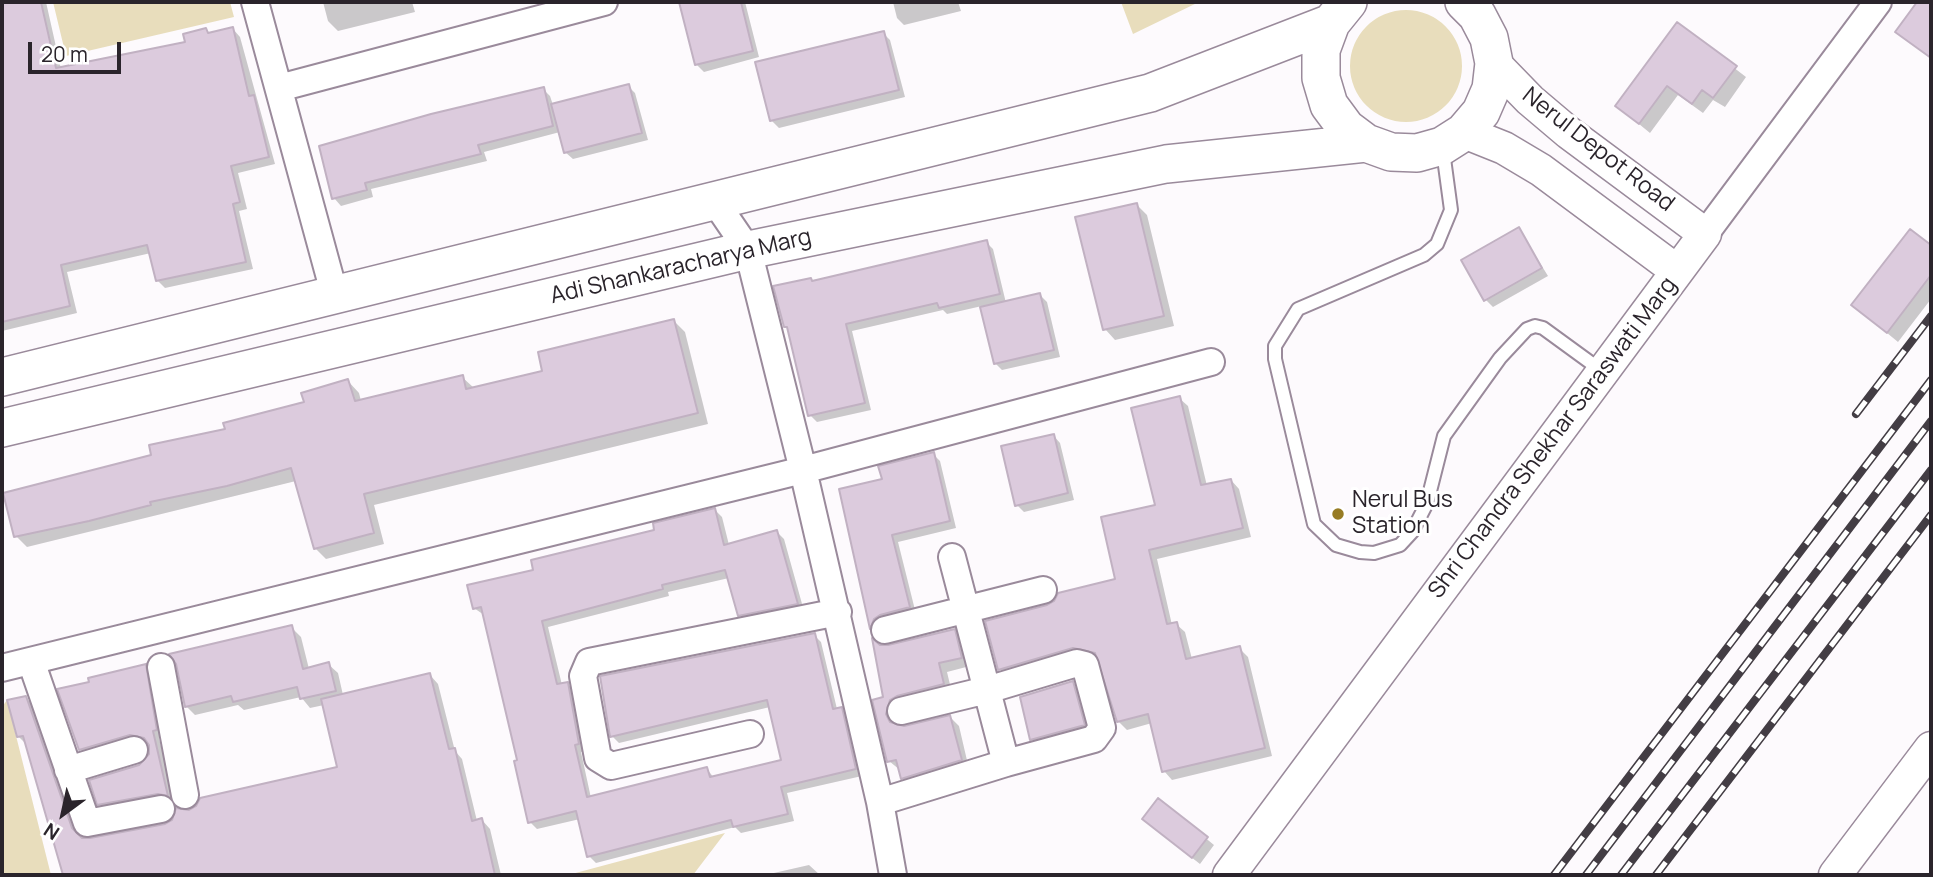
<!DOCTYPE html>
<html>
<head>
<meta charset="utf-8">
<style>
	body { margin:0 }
	#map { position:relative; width:1933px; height:877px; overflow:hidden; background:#fdfafd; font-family:Manrope,sans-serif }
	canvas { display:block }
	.frame { position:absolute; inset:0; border:4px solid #2a242b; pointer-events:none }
	.north { position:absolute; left:28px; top:779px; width:70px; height:70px; -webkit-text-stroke:5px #fff; paint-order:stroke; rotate:213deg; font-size:19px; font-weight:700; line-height:28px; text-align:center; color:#2a242b }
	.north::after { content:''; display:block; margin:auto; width:24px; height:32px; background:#2a242b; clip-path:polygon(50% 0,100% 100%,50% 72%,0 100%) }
	.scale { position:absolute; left:28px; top:42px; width:93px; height:32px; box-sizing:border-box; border:4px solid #2a242b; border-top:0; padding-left:9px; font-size:21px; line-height:24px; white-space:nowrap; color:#2a242b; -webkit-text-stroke:5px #fff; paint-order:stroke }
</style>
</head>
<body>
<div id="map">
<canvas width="1933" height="877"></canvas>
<div class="frame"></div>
<div class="north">N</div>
<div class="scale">20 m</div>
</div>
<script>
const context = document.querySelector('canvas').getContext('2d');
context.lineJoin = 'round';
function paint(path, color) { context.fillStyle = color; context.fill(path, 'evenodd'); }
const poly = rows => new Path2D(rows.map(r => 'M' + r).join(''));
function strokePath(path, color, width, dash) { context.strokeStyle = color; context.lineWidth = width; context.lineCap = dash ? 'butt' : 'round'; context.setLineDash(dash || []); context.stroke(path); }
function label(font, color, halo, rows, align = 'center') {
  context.font = font + ' Manrope,sans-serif'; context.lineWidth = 6; context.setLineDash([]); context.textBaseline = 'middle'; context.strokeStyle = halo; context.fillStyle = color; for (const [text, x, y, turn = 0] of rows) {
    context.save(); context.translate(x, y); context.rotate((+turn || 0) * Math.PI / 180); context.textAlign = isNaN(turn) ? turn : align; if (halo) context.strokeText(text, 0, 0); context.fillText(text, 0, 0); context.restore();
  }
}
const green = poly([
	[53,2,230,2,234,17,66,56],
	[1121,2,1199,2,1133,34],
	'1350 66a56 56 0 1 1 112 0a56 56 0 1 1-112 0Z',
	[7,700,51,875,3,875,2,707],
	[725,833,693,875,568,875]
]);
const shadow = poly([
	[2,2,46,2,61,69,187,43,206,30,210,34,233,29,240,37,275,164,238,173,247,209,239,211,253,269,165,288,157,280,151,253,67,272,77,313,2,331],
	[323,2,412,2,415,12,338,31,328,21],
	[699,2,745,2,759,57,704,72,697,65,682,6],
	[893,2,958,2,961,11,904,25,897,18],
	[1677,24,1746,77,1725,107,1713,100,1703,113,1678,95,1650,133,1617,106],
	[883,33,890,40,905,97,779,128,772,121],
	[628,86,635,93,648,140,573,159,565,152,560,132,484,152,487,161,371,189,373,197,341,206,334,198,543,89,550,96,553,105],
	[1137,205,1147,215,1174,326,1115,340,1105,329],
	[1519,229,1548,276,1493,307,1486,300],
	[1911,231,1931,247,1931,299,1898,342,1853,305],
	[986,242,993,249,1006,303,1040,295,1047,302,1060,357,1002,370,995,363,982,306,947,314,943,310,852,331,871,410,817,422,810,415,790,331,785,326,814,283],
	[674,321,685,332,708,424,374,505,384,544,326,559,315,548,296,481,27,547,16,536,153,456,306,403,348,381,359,393,361,401,462,377,474,388,544,372],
	[1179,398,1188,406,1207,486,1231,480,1239,489,1251,537,1157,559,1172,625,1176,624,1185,632,1192,659,1239,648,1248,657,1272,756,1172,780,1164,771,1152,723,1127,730,1118,721,1099,658,1082,656,1008,678,1000,669,1048,607,1118,580,1157,506],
	[1053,435,1060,443,1074,500,1024,512,1017,505],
	[933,454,940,461,956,528,898,542,916,614,877,634,871,628,841,491,884,480],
	[715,510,722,517,729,545,777,532,784,539,804,611,747,622,740,615,729,578,668,592,669,596,548,627,562,685,568,684,574,691,585,751,581,752,591,798,707,769,714,778,783,761,770,707,619,743,612,736,814,635,821,642,837,709,841,708,848,715,862,776,787,793,794,821,741,833,735,827,596,863,589,856,580,819,537,829,530,822,519,761,484,615,474,608,535,572],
	[291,627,301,637,309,669,328,664,338,673,343,695,430,675,438,684,455,751,462,759,477,821,482,820,490,829,501,875,65,875,27,745,18,736,26,698,34,706,81,840,165,826,189,812,339,768,324,705,310,708,301,697,244,710,238,705,195,715,186,706],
	[954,631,963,640,970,666,947,672,952,693,898,709,894,725,904,728,950,717,959,726,969,769,911,787,902,778,900,770,889,761,879,647],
	[145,666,152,673,163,737,159,738,174,801,166,800,106,811,99,804,151,755,150,744,138,741,87,757,80,749],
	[1072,683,1079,690,1091,732,1039,746,1032,739],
	[1159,800,1214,845,1200,864,1151,826],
	[809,865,820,875,765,875]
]);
const building = poly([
	[2,2,41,2,56,68,185,42,183,34,206,28,208,33,233,27,249,96,254,95,269,157,231,166,240,202,233,204,246,262,156,281,147,245,61,265,70,306,2,322,2,2],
	[679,2,741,2,753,51,695,65,679,2],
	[1917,2,1931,2,1931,58,1895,32,1917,2],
	[1677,22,1737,66,1713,98,1702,90,1692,104,1667,86,1639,124,1615,106,1677,22],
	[884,31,899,90,770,121,755,62,884,31],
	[629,84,642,133,564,153,551,104,629,84],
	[544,87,553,126,478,145,481,154,365,183,367,190,332,199,319,146,431,114,544,87],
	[1137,203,1164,316,1103,330,1075,217,1137,203],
	[1519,227,1542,268,1484,301,1461,260,1519,227],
	[1910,229,1931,245,1931,275,1887,333,1851,305,1910,229],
	[987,240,1000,294,939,308,937,303,846,324,865,403,808,416,787,327,784,327,773,286,811,278,812,281,987,240],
	[1040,293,1054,350,994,364,980,307,1040,293],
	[674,319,698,413,364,494,374,533,314,549,291,468,227,486,150,502,151,505,89,521,14,537,3,493,151,455,149,445,225,429,223,423,304,402,301,393,348,379,355,401,463,375,466,389,542,371,538,352,674,319],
	[1180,396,1201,485,1231,479,1243,528,1149,550,1167,624,1177,622,1186,659,1240,646,1265,748,1162,772,1148,714,1117,722,1095,653,1073,648,998,670,985,621,1047,605,1054,601,1058,593,1115,579,1101,517,1155,505,1131,408,1180,396],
	[1054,434,1068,493,1015,506,1001,446,1054,434],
	[934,452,950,521,892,535,910,607,880,615,874,619,870,629,839,489,882,479,878,466,934,452],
	[715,508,724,545,777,530,798,604,738,616,725,570,662,585,663,589,542,621,557,684,568,682,579,744,575,745,587,797,707,767,710,777,781,760,767,700,610,737,600,676,815,633,833,709,842,707,856,769,781,787,788,814,733,827,731,820,587,857,576,811,528,823,514,761,517,760,481,607,473,609,467,585,533,570,531,560,654,530,653,523,715,508],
	[292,625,303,669,329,662,336,691,300,699,297,687,233,702,231,696,185,707,176,664,169,654,292,625],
	[955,629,962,658,939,663,944,684,897,696,890,700,886,714,890,722,904,726,950,715,962,760,901,779,896,760,887,762,872,700,883,697,872,638,880,645,888,645,955,629],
	[146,664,157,730,153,731,168,796,158,794,97,805,89,780,139,765,149,754,149,745,144,738,130,735,79,750,57,689,89,682,88,678,146,664],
	[430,673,449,749,455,748,472,821,482,818,495,875,63,875,23,736,17,737,7,700,26,696,72,828,82,838,90,838,165,824,172,820,176,808,189,810,196,806,200,798,337,767,321,699,430,673],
	[1073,681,1085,725,1030,740,1020,697,1073,681],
	[1158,798,1208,837,1192,858,1142,819,1158,798]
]);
const service = poly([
	[1443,151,1451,210,1437,244,1424,255,1298,309,1275,346,1275,359,1314,524,1336,545,1360,552,1374,553,1400,545,1412,532,1427,503,1444,436,1500,358,1527,329,1535,326,1543,328,1602,371]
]);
const minor = poly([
	[255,2,335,296],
	[279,88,604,2],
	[716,203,748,250,803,470,1211,362],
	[1705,234,1878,2],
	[885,630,1043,590],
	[31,661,87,823,161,809],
	[161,667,185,795],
	[2,668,803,470,880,802,893,875],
	[901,711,987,690,1077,663,1085,665,1102,728,1094,739,1006,763],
	[750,734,611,766,598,758,583,676,589,662,838,612],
	[68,770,134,750],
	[880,802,1006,763,952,557]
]);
const tertiary = poly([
	[1464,132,1504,148,1541,170,1677,271],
	[1229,875,1705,234,1569,133,1530,100,1494,63],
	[1835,875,1931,748]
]);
const secondary = poly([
	[1348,2,1331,23,1321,50,1321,78,1329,105,1346,128,1366,143,1391,152,1417,153,1442,146,1464,132,1481,112,1491,89,1494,63,1489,38,1477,15,1464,2],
	[2,377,1150,93,1331,23],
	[2,428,748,250,1166,164,1366,143]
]);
const rail = poly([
	[1856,414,1931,316],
	[1554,875,1931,380],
	[1586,875,1931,421],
	[1621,875,1931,470],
	[1656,875,1931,515]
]);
const markers = [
	[1338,514,7,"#977c24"]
];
const streetNames = [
	["Nerul Depot Road",1598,150,38],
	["Adi Shankaracharya Marg",681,267,-13],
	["Shri Chandra Shekhar Saraswati Marg",1553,438,-53]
];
const poiNames = [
	["Nerul Bus",1352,501],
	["Station",1352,527]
];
paint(green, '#e8ddbc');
paint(shadow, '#0003');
paint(building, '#dccbdd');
strokePath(building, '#c1b1c2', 2);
strokePath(service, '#9a8a9b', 16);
strokePath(minor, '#9a8a9b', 30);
strokePath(tertiary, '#9a8a9b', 35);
strokePath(secondary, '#9a8a9b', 40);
strokePath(service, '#fff', 12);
strokePath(minor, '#fff', 26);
strokePath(tertiary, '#fff', 32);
strokePath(secondary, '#fff', 37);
strokePath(rail, '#433d44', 8);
strokePath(rail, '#fff', 5, [16]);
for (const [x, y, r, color] of markers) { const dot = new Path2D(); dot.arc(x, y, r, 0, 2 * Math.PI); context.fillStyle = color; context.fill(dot); strokePath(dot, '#fff', 2.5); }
label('23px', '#2a242b', '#fff', streetNames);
label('23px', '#2a242b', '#fff', poiNames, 'left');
</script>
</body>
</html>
